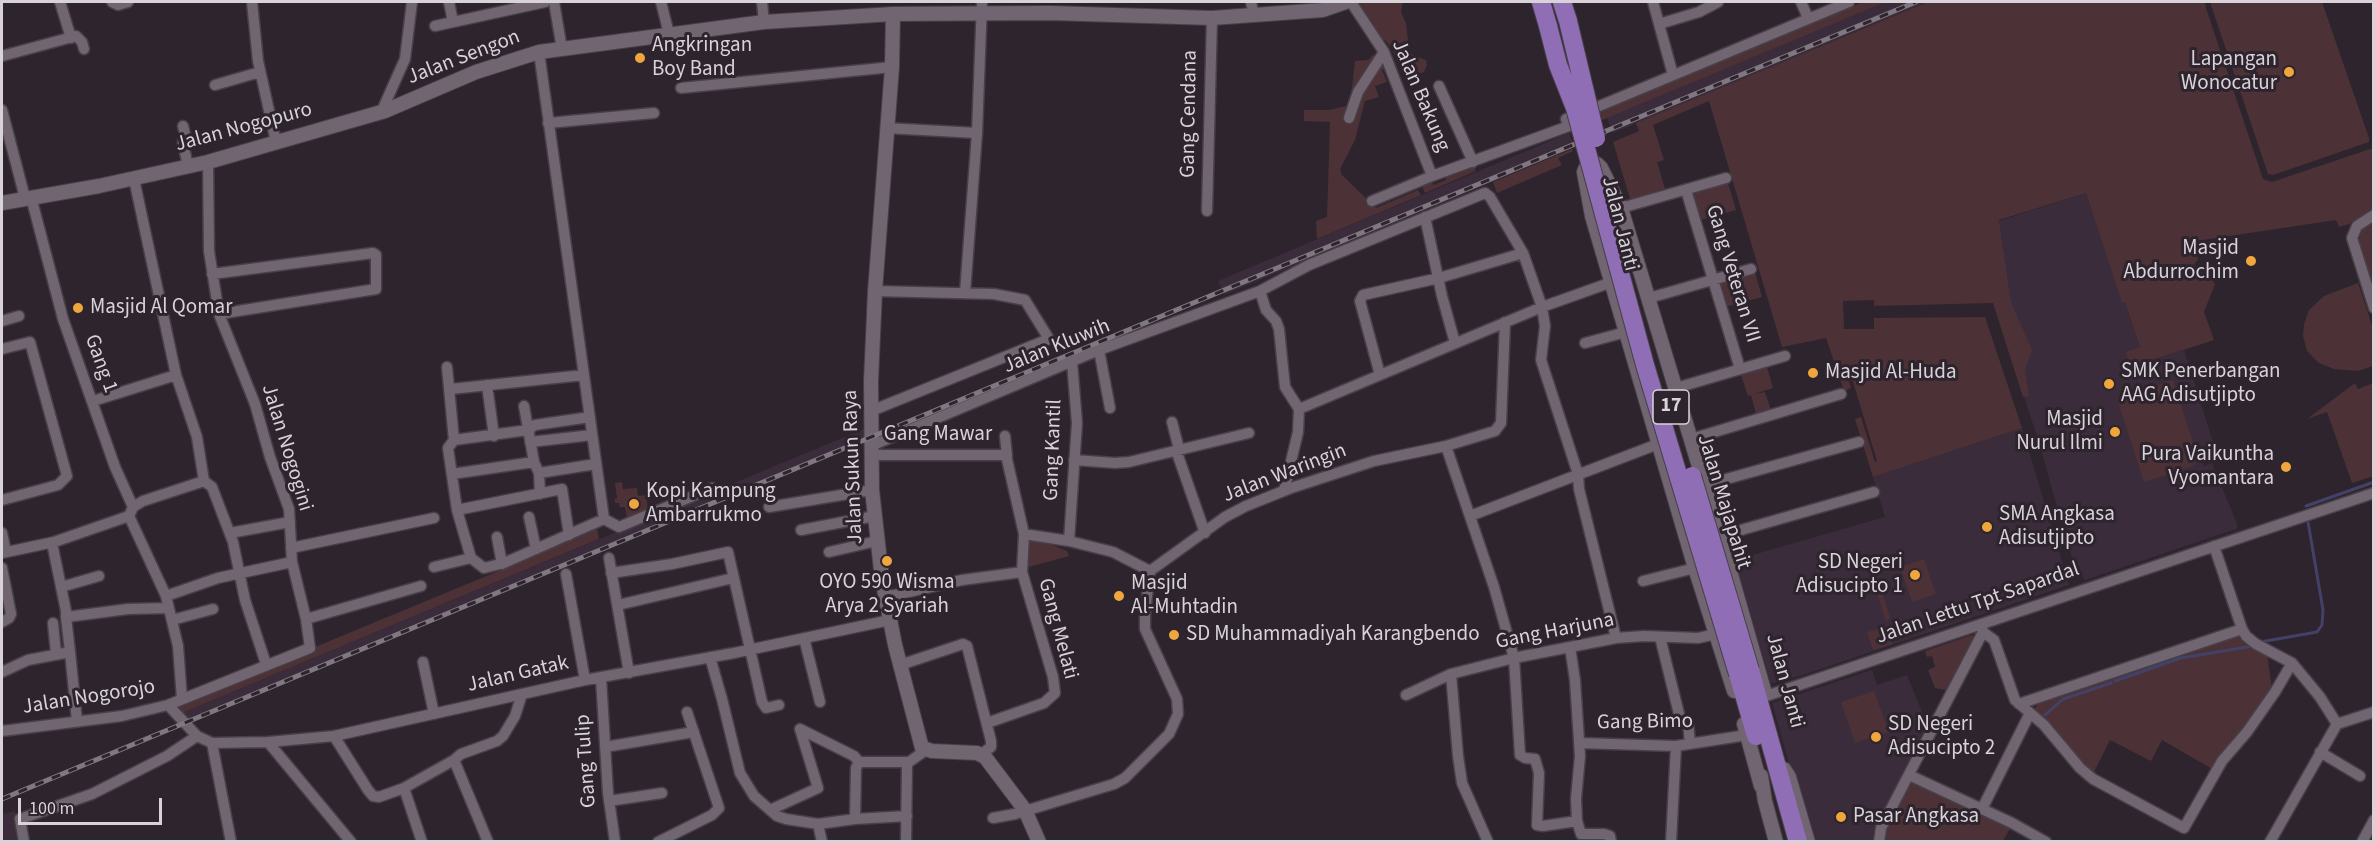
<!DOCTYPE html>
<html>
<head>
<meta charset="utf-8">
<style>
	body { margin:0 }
	#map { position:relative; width:2375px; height:843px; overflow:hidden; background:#2e242e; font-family:"Source Sans 3",sans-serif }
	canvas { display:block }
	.frame { position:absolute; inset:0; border:3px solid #d8d2d9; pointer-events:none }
	.scale { position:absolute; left:18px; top:798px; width:144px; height:27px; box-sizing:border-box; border:3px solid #d8d2d9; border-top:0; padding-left:8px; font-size:18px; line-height:21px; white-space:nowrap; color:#d8d2d9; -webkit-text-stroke:4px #2e242e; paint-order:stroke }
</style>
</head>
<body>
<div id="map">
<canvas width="2375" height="843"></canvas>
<div class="frame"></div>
<div class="scale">100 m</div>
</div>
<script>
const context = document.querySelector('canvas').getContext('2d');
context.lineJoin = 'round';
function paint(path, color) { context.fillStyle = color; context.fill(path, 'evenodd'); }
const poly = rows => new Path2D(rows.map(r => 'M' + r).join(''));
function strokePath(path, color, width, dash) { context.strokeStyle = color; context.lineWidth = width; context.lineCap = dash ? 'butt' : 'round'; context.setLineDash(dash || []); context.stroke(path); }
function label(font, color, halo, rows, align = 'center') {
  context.font = font + ' "Source Sans 3",sans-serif'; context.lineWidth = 6; context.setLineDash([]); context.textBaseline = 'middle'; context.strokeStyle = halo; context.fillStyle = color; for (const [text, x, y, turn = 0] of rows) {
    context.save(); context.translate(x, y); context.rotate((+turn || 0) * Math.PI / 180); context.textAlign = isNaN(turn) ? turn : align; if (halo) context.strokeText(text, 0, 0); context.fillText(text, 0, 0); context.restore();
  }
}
const built = poly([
	[1886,2,1928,2,1613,133,1607,118],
	[1569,133,1575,147,1224,295,1218,281],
	[2086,193,2122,302,2125,302,2140,347,2132,367,2184,350,2217,455,2202,460,2204,466,2212,463,2238,526,2236,529,2085,580,2078,572,2068,547,2039,442,2025,400,1999,221],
	[866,428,868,441,191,723,182,713],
	[2022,428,2069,585,1803,675,1773,683,1770,681,1735,560,1885,517,1873,477],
	[1872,670,1877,685,1907,675,1927,724,1874,831,1873,841,1811,841,1772,703],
	[15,811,22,841,2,841,2,814]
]);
const green = poly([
	[1355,2,1403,2,1401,12,1406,23,1409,49,1413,55,1426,60,1427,65,1424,72,1418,74,1395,57,1392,48,1385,40,1381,40],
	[1863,2,1886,2,1600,121,1597,113],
	[1928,2,2205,2,2206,8,2263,179,2272,182,2373,148,2373,208,2349,224,2339,227,2336,220,2196,241,2198,259,2194,265,2206,271,2215,284,2204,312,2214,340,2131,367,2126,352,2140,347,2125,302,2122,303,2086,193,1999,220,2011,302,2032,350,2025,370,2029,396,2023,397,1993,303,1874,306,1874,300,1843,301,1844,329,1874,329,1874,318,1985,317,2022,428,1873,477,1855,419,1861,417,1875,462,1877,461,1851,375,1847,376,1851,388,1844,391,1826,338,1782,347,1709,101,1653,125,1664,160,1657,162,1666,192,1631,202,1613,142,1639,131,1636,123],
	[2210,2,2322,2,2369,138,2369,142,2273,175,2268,174],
	[1373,55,1385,59,1388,67,1382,70,1387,82,1375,86,1379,97,1365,101,1355,140,1340,169,1342,175,1376,208,1418,190,1421,195,1317,239,1316,221,1327,217,1330,122,1304,121,1304,110,1329,110,1350,105,1355,61,1368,60],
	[1572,149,1573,151,1558,158,1562,165,1497,193,1493,182],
	[1473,164,1476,171,1425,193,1421,184,1431,180,1433,185,1446,180,1445,175],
	[1728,183,1736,210,1700,220,1692,194],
	[2373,221,2373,290,2358,242,2362,229],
	[1755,272,1762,297,1726,307,1719,282],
	[2358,283,2373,328,2373,366,2358,371,2334,369,2319,363,2307,351,2303,336,2304,324,2309,310,2324,296],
	[1767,367,1773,388,1754,394,1765,392,1772,413,1757,417,1751,395,1748,396,1741,375],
	[2173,380,2198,458,2193,466,2144,482,2117,399],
	[2355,383,2358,389,2373,383,2374,476,2352,483,2327,412,2307,419],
	[622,482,623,489,637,488,638,496,646,495,648,509,627,517,625,507,620,507,619,503,615,503,615,499,617,498,615,483],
	[597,529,599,539,182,713,175,705,501,570,587,531],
	[1025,540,1047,543,1067,551,1069,556,1029,567,1024,565],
	[1924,559,1936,594,1912,602,1900,567],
	[1877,575,1890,618,1886,622,1872,577],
	[1887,626,1893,644,1873,650,1867,632],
	[1972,635,1975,638,1947,690,1935,688,1928,670,1935,667,1932,656,1927,657,1925,651],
	[2234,635,2240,635,2267,653,2272,689,2214,770,2162,740,2151,761,2110,740,2093,774,2035,711,2035,708,2043,699],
	[1874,691,1889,732,1855,743,1841,702],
	[1912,781,2011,827,2003,841,1883,842,1884,835]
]);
const stream = poly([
	[2306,506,2374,482],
	[2260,642,2317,632,2322,625,2323,610,2308,522],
	[2115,681,2181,658,2253,646],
	[2045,715,2063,699,2111,683]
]);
const minor = poly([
	[60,2,71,38],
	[112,2,118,5,128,2],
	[252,2,258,61,276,142],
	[449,2,453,22],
	[554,2,562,49],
	[661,2,669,34],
	[762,2,764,22],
	[1251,2,1254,16],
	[1351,2,1384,52,1432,176],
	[1653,2,1673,75],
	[1801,2,1808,18],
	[1659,24,1699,12,1718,2],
	[435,26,545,2],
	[539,52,604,519,619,527,712,488],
	[2,56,76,36,82,42,84,49],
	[215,85,260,72],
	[1439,86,1473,162],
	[681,88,892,67],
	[2,110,25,198],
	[385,111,384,106,405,59,412,2],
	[1585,112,1849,2],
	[1349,118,1358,92,1384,52],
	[548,123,654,113],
	[183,126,185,134,183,143,188,166],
	[886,128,977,133],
	[134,179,176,375,197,437,204,481,143,501,133,507,129,516,166,596,178,646,182,699],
	[1686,190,1740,369],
	[31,197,63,319,115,467,133,507],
	[1372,201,1432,176,1569,126,1566,119,1579,114],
	[1621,208,1726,178],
	[1207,211,1212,18],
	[2374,215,2357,226,2352,238,2374,308],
	[1425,217,1442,296,1455,343],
	[212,274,373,253,376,255,376,289,219,314],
	[1260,291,1266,310,1276,321,1279,329,1285,387,1299,409,1298,432,1284,491],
	[965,293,977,133,982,2],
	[1649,298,1751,269],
	[2,321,19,316],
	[1585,343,1626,332],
	[2,349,30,342,67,476,58,485,2,500],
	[1099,350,1110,408],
	[447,367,454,440,448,448,457,510,471,558],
	[1380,375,1360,301,1363,295,1439,278,1523,253],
	[487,385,494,436],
	[1676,388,1785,356],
	[451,389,584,375],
	[93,401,176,375],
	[524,406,534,462,539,473,540,494],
	[1299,409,1542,307,1612,282],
	[871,411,1049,339,1025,300,994,294,875,291],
	[1172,422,1179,449],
	[1005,436,1007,456],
	[1691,439,1841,394],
	[454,440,528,430,535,425,590,417],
	[530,442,592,435],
	[871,446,1099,350,1260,291,1309,265,1485,193,1490,197,1523,253,1542,307,1545,326,1541,360,1578,474,1579,489,1616,638],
	[1446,446,1494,587,1514,658,1520,755,1525,758,1535,759,1539,773,1537,825,1543,826,1577,821],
	[1176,450,1205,533],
	[871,455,1006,455,1024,534],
	[1074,460,1115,463,1129,462,1249,433],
	[539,473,596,464],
	[452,474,534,462],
	[204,481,212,487,233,542,245,600,266,664],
	[1705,485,1859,442],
	[769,507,872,490],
	[457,510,562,489,569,535],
	[1470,516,1658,444],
	[529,517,536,549],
	[801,530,875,516],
	[2,533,6,552],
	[230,533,290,522],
	[1720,536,1874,492],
	[497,537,502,564],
	[1069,541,1077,423,1072,362],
	[52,543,66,611,66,617,128,609,169,608],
	[2214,546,2242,629,2246,636,2256,644,2292,663,2320,697,2337,724],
	[291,548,434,518],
	[829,552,877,541],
	[2,553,54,542,129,516],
	[609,558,629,673],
	[434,567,471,558,484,568,504,563,604,519],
	[2,568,11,614,9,618,2,622],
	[611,573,672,564,728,552,762,702,766,708,779,705],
	[566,574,585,680],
	[1643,581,1695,568],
	[61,587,99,576],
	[166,596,218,578,292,562],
	[886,597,962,580,1022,572,1024,534,1069,541,1113,552,1150,571,1225,517,1246,506,1291,488,1374,461,1446,446,1495,431,1501,423,1505,322],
	[618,605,729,579],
	[66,617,70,652],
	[306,619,421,586],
	[172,620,213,609],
	[53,623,56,653],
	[1983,632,1994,640,2015,700,2044,725,2080,768,2093,779,2184,828,2222,761,2247,732,2275,692,2292,663],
	[1660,637,1681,722,1688,721,1690,744],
	[804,638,820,702],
	[1570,647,1575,680,1580,756,1576,799,1577,821,1581,834,1604,834,1610,836,1611,842],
	[710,657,722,699,740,773,754,796,777,816,786,819,818,824,855,819,856,768,859,762,909,762],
	[423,662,434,714],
	[900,665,963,644,967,646,991,741,991,747,980,755],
	[2,672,28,660,70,652,77,721],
	[1451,674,1458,756,1462,783,1488,842],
	[601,678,608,793,615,842],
	[1406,695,1451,674,1514,658,1616,638,1644,636,1698,638,1716,634],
	[1766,696,2374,493],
	[2019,704,2242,629],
	[168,705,197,736,212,743,268,742,334,736,585,680,734,653,890,620],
	[987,723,1044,703,1055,693,1053,677,1022,572],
	[800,729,854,756,859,762],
	[2,731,122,716,168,705,310,648,306,619,292,562,289,509,270,457,255,404,219,314,209,251,208,162],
	[334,736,368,790,373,796,379,797,404,788,454,760,488,842],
	[268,742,351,842],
	[212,743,231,842],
	[1579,743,1676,746,1747,735],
	[605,747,694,732],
	[2320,752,2360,776],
	[454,760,461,754,497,741,503,736,515,716,522,694],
	[1909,775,2012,823,2046,842],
	[404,788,422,842],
	[609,801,662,793],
	[1982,809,2030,713],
	[770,810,818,788,800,729],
	[993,818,1015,814,1114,784,1125,778,1169,734,1178,714,1177,699,1145,629,1145,613,1150,571],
	[855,819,907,816],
	[818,824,822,842],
	[24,842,20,819,92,794,167,756,197,736],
	[658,842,712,815,719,808,687,712],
	[906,842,907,765,909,762,926,750],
	[1671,842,1676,746],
	[1879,842,1881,828,1983,632,1982,627],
	[2270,842,2337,724,2374,712],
	[2362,842,2374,820]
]);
const tertiary = poly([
	[893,14,892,67,875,291,871,381,872,490,882,579,895,645,922,748,932,751,977,753,985,757,1025,810,1039,842],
	[2,203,99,186,208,162,385,111,476,72,539,52,764,22,893,14,1050,13,1212,18,1323,10,1346,2],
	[1734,691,1695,568,1592,216,1584,172,1589,161,1597,164,1601,168,1621,208,1720,536,1764,690],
	[1744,724,1761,786],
	[1784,769,1789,777,1808,842],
	[1761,776,1765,801,1776,842]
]);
const trunk = poly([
	[1541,2,1548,26],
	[1562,2,1568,21],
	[1750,670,1798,842],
	[1738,674,1756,736]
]);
const rail = poly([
	[2,799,1916,2]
]);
const trunkBridge = poly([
	[1568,21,1596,138],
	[1548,26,1558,65,1575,108,1645,365,1738,674],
	[1692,476,1750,670]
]);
const markers = [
	[640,58,6,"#efa73d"],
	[2289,72,6,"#efa73d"],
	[2251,261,6,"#efa73d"],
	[78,308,6,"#efa73d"],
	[1813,373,6,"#efa73d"],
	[2109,384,6,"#efa73d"],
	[2115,432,6,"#efa73d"],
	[2286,467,6,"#efa73d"],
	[634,504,6,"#efa73d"],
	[1987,527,6,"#efa73d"],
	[887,561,6,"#efa73d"],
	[1915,575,6,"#efa73d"],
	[1119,596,6,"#efa73d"],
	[1174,635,6,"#efa73d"],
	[1876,737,6,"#efa73d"],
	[1841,817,6,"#efa73d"]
];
const shields = [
	[1671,407,36]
];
const shieldNames = [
	["17",1671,407]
];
const poiNames = [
	["Angkringan",652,46],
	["Boy Band",652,70],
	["Lapangan",2277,60,"right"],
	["Wonocatur",2277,84,"right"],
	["Masjid",2239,249,"right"],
	["Abdurrochim",2239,273,"right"],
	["Masjid Al Qomar",90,308],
	["SMK Penerbangan",2121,372],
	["AAG Adisutjipto",2121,396],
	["Masjid Al-Huda",1825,373],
	["Masjid",2103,420,"right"],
	["Nurul Ilmi",2103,444,"right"],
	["Pura Vaikuntha",2274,455,"right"],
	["Vyomantara",2274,479,"right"],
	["Kopi Kampung",646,492],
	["Ambarrukmo",646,516],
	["SMA Angkasa",1999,515],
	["Adisutjipto",1999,539],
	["SD Negeri",1903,563,"right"],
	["Adisucipto 1",1903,587,"right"],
	["OYO 590 Wisma",887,583,"center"],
	["Arya 2 Syariah",887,607,"center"],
	["Masjid",1131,584],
	["Al-Muhtadin",1131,608],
	["SD Muhammadiyah Karangbendo",1186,635],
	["SD Negeri",1888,725],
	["Adisucipto 2",1888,749],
	["Pasar Angkasa",1853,817]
];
const streetNames = [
	["Jalan Sengon",464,58,-21],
	["Jalan Bakung",1420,96,67],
	["Gang Cendana",1190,114,-89],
	["Jalan Nogopuro",244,128,-15],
	["Jalan Janti",1619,224,76],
	["Gang Veteran VII",1732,274,73],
	["Jalan Kluwih",1057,347,-22],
	["Gang 1",100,364,70],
	["Gang Mawar",938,435],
	["Jalan Nogogini",286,448,73],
	["Gang Kantil",1054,450,-88],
	["Jalan Sukun Raya",854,467,-92],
	["Jalan Waringin",1285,474,-21],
	["Jalan Majapahit",1723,502,73],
	["Jalan Lettu Tpt Sapardal",1978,604,-19],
	["Gang Melati",1057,629,75],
	["Gang Harjuna",1555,632,-11],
	["Jalan Gatak",518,675,-13],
	["Jalan Janti",1784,681,75],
	["Jalan Nogorojo",89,698,-9],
	["Gang Bimo",1645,723,-1],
	["Gang Tulip",587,761,-94]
];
paint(built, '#3a2c3b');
paint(green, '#4c3136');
strokePath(stream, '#424269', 3);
strokePath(minor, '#484049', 13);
strokePath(tertiary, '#484049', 16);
strokePath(trunk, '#484049', 20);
strokePath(minor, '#706570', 10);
strokePath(tertiary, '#706570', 14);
strokePath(trunk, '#906eb5', 18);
strokePath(rail, '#807881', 5);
strokePath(rail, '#2e242e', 3, [9]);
strokePath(trunkBridge, '#484049', 20, []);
strokePath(trunkBridge, '#906eb5', 18);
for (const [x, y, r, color] of markers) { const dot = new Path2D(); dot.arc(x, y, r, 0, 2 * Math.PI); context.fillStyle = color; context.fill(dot); strokePath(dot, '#2e242e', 2); }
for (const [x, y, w] of shields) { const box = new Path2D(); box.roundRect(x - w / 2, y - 17, w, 34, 4.5); context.fillStyle = '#2e242e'; context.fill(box); strokePath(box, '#d8d2d9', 1.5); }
label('bold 20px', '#d8d2d9', null, shieldNames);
label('21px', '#d8d2d9', '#2e242e', poiNames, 'left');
label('21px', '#d8d2d9', '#2e242e', streetNames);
</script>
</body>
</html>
